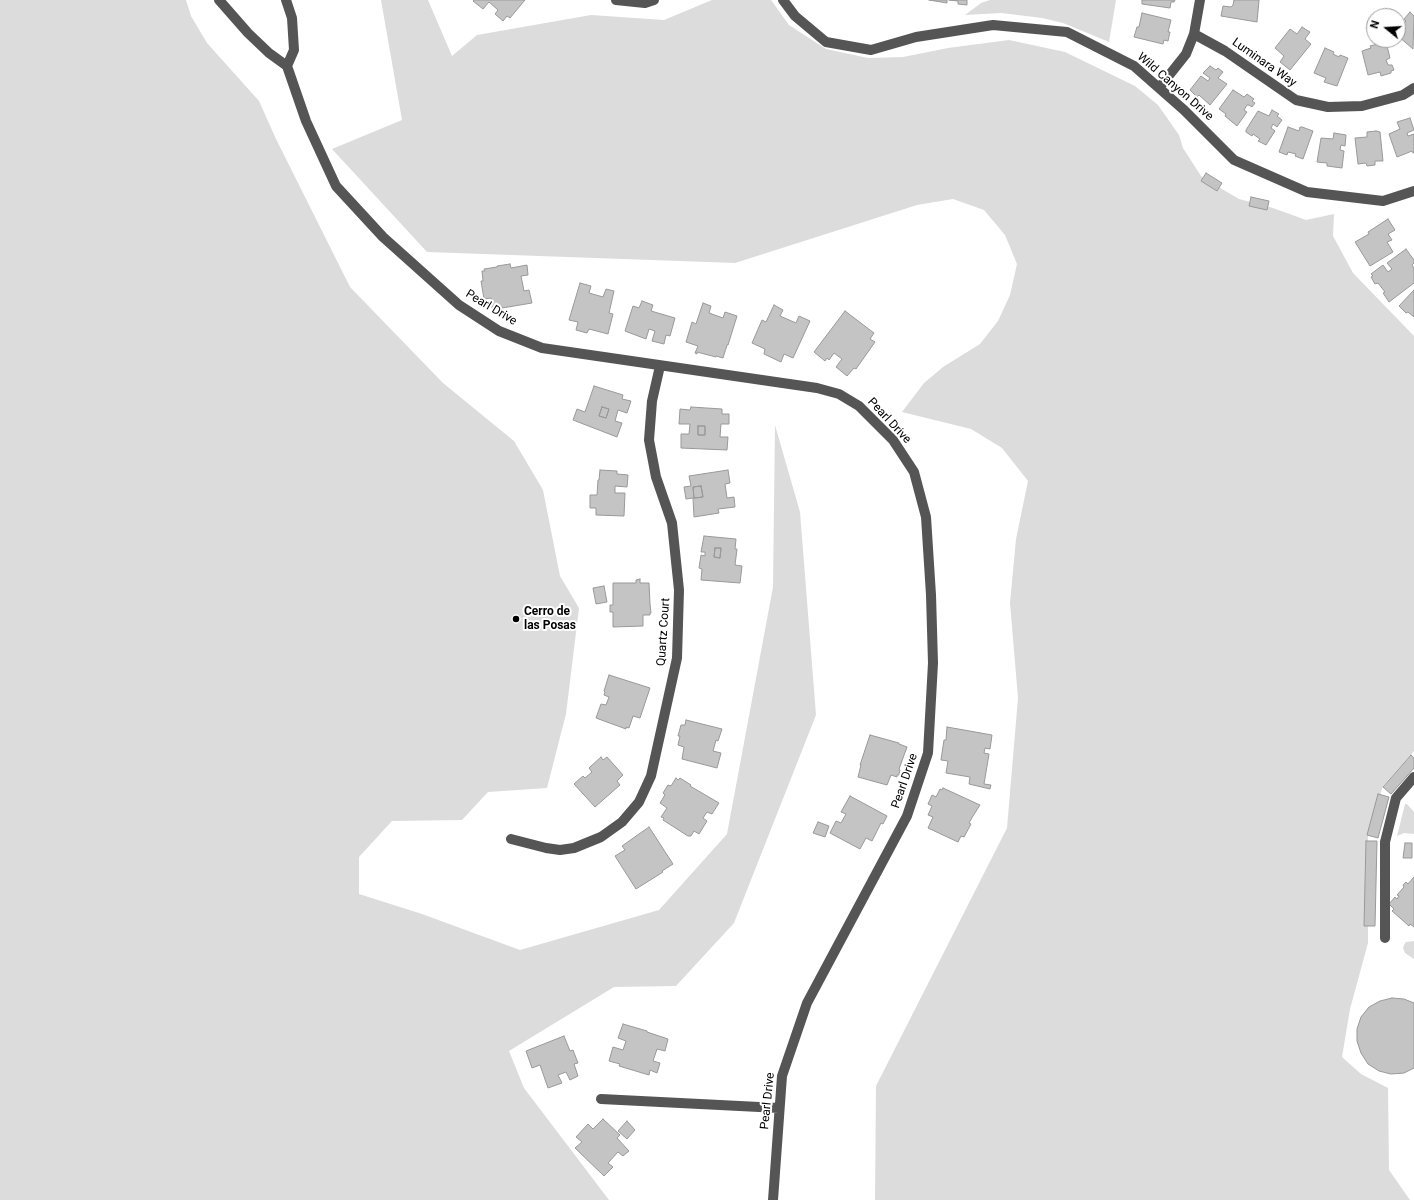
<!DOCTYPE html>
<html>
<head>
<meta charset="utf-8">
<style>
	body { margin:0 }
	#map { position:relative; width:1414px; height:1200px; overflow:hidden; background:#fff; font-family:Roboto,sans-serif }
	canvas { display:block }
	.north { position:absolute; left:1366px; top:8px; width:40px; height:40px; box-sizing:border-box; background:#fff; border:1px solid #999; border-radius:50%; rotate:288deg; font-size:11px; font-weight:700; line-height:16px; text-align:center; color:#000 }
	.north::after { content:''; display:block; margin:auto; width:14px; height:18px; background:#000; clip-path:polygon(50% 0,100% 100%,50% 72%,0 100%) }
</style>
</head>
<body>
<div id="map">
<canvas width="1414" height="1200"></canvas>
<div class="north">N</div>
</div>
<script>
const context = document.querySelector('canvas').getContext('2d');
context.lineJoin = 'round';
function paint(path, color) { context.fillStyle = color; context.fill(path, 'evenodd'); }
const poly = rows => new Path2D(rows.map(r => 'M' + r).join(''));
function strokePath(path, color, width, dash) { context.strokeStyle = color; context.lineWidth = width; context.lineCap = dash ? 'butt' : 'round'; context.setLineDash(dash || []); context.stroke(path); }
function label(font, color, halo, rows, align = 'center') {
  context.font = font + ' Roboto,sans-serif'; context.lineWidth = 4; context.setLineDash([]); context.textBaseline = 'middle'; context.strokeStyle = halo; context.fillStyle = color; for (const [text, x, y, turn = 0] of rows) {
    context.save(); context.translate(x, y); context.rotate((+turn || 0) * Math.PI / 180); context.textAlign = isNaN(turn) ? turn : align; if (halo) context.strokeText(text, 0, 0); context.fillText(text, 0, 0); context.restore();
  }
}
const green = poly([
	[0,0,186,0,191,16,207,43,259,101,276,139,350,287,443,383,514,441,543,490,560,576,579,608,566,714,547,788,488,792,462,820,392,821,359,857,359,894,422,914,520,950,659,910,727,834,773,587,775,425,800,512,816,715,734,923,676,986,614,987,509,1051,524,1088,609,1200,0,1200],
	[381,0,428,0,452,56,477,35,591,15,664,20,712,0,771,0,789,25,826,49,868,58,903,57,948,48,1009,40,1065,52,1135,86,1158,105,1179,135,1183,148,1201,176,1222,189,1239,199,1273,208,1306,220,1334,214,1333,236,1353,273,1414,336,1414,751,1383,786,1368,832,1368,943,1350,1009,1342,1057,1361,1074,1388,1088,1389,1170,1410,1200,875,1200,876,1086,1007,828,1018,698,1010,603,1016,539,1028,481,1002,448,971,429,902,412,924,383,943,367,980,344,998,321,1010,295,1017,264,1005,235,984,210,953,199,917,205,735,263,427,252,332,149,402,120],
	[990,0,1116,0,1109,42,1063,23,1042,18,1001,13,965,15,981,3],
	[1405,804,1407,804,1414,812,1414,834,1404,833,1397,836],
	[1414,941,1414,959,1405,953,1403,948,1404,945,1406,942]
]);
const building = poly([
	[474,0,525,0,510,18,507,16,503,21,495,14,498,10,489,2,483,9,473,1,474,0],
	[929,0,947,0,947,3,929,0],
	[949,0,967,0,967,5,958,4,958,1,949,0],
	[1142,0,1175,0,1174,2,1171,2,1170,8,1142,4,1142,0],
	[1234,0,1259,0,1257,22,1221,16,1223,6,1231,7,1233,5,1234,0],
	[1410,12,1414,16,1413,49,1398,36,1398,29,1406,21,1404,19,1410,12],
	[1142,13,1171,20,1168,32,1170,32,1168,41,1164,40,1163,44,1134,37,1137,27,1139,27,1142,13],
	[1302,27,1310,32,1305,39,1311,44,1290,70,1280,62,1284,56,1275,48,1290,29,1297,34,1302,27],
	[1386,42,1390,58,1386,60,1388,65,1392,65,1394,70,1391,71,1391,73,1381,76,1380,72,1368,75,1362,51,1371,48,1370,46,1386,42],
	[1325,48,1334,52,1333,54,1339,57,1340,55,1348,58,1337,86,1324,82,1326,78,1314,73,1325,48],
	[1210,66,1216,70,1218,68,1223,72,1218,78,1227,84,1210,105,1199,95,1197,97,1190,90,1201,76,1208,81,1210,78,1203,73,1210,66],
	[1233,90,1244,97,1247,94,1254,99,1252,101,1255,103,1252,107,1249,105,1247,105,1244,110,1247,112,1237,126,1225,116,1226,114,1219,109,1233,90],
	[1272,110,1279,114,1277,116,1282,120,1277,127,1273,124,1271,128,1275,131,1266,145,1258,141,1260,139,1253,134,1252,136,1246,132,1246,130,1258,111,1269,116,1272,110],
	[1410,118,1414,130,1407,133,1408,136,1414,134,1414,153,1413,153,1412,151,1397,157,1389,134,1400,129,1397,122,1410,118],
	[1288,127,1299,131,1300,127,1302,127,1313,131,1303,159,1295,156,1296,154,1288,152,1287,155,1279,152,1288,127],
	[1376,131,1380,132,1383,161,1375,161,1375,165,1367,166,1366,163,1358,164,1355,138,1367,137,1367,132,1376,131],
	[1334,133,1346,135,1345,146,1341,145,1340,150,1344,151,1342,168,1327,166,1327,163,1317,162,1321,138,1333,139,1334,133],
	[1206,173,1222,183,1217,191,1201,181,1206,173],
	[1251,197,1269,201,1267,210,1249,206,1251,197],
	[1388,219,1395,230,1388,234,1392,240,1387,242,1393,252,1370,266,1355,242,1369,234,1368,232,1388,219],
	[1406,249,1414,260,1414,263,1412,265,1414,268,1414,283,1389,302,1383,293,1385,292,1378,283,1375,284,1371,277,1373,276,1371,274,1383,265,1388,272,1392,269,1387,263,1406,249],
	[510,264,511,268,527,265,528,275,521,276,524,291,529,290,532,303,502,308,502,306,492,308,491,298,484,299,481,281,483,281,482,271,485,271,484,269,497,267,497,266,510,264],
	[580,283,591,286,589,293,603,297,606,289,614,291,609,313,613,314,608,334,589,329,587,333,576,330,578,322,569,320,580,283],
	[1414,290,1414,317,1408,312,1406,313,1399,306,1414,290],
	[642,301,653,305,651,311,675,318,670,336,666,335,664,344,652,341,655,331,649,329,646,339,625,331,633,306,639,308,642,301],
	[703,303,711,306,709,313,723,318,725,312,737,316,728,345,727,345,723,358,716,356,716,357,697,352,697,354,695,353,698,346,686,342,692,322,696,324,703,303],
	[774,305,783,310,780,316,796,323,799,316,810,321,793,358,784,354,781,362,764,354,765,349,752,343,762,320,766,322,774,305],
	[845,311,874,333,870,339,875,342,856,369,854,368,847,376,836,367,842,359,834,353,829,360,827,358,825,361,814,352,845,311],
	[594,386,623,395,622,399,631,401,627,413,618,410,615,421,622,423,617,437,573,420,577,409,585,412,594,386],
	[602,407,609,409,606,418,599,416,602,407],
	[602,407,609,409,606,418,599,416,602,407],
	[691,407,722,409,722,414,729,414,729,424,721,424,720,437,728,437,727,450,681,448,681,434,689,434,690,424,679,424,680,409,690,410,691,407],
	[698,426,705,426,705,435,698,435,698,426],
	[698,426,705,426,705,435,698,435,698,426],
	[600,470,617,471,617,474,628,475,627,487,615,486,615,493,625,493,624,516,596,515,596,508,590,508,590,495,597,495,598,480,599,480,600,470],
	[728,470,730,483,725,484,727,498,734,497,735,507,718,509,719,513,694,517,693,498,686,499,684,487,691,486,689,476,728,470],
	[701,486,703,497,694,498,693,487,701,486],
	[701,486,703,497,694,498,693,487,701,486],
	[704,536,736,539,735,549,737,549,735,565,742,566,740,583,701,580,702,569,699,568,701,555,705,556,705,552,701,552,704,536],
	[715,548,721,548,720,558,714,557,715,548],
	[715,548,721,548,720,558,714,557,715,548],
	[640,579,640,583,649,583,650,604,651,613,650,613,650,615,643,615,643,626,613,627,613,612,610,612,610,605,613,605,613,583,636,583,636,580,640,579],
	[604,586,607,602,596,604,593,588,604,586],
	[609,675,650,688,640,718,633,716,629,728,626,727,626,729,596,718,601,704,606,705,609,697,604,695,605,692,604,691,609,675],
	[686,720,722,729,718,741,716,740,713,751,721,753,717,768,682,759,684,747,678,745,680,736,678,736,681,725,685,725,686,720],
	[947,727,992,735,990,749,985,748,984,753,989,754,984,784,991,785,990,789,969,784,970,777,946,773,948,761,941,760,944,740,946,740,947,727],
	[870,735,899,743,899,744,907,747,899,769,900,770,899,775,897,775,897,777,891,775,887,785,858,777,861,765,860,765,870,735],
	[1411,755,1414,758,1414,768,1391,794,1383,787,1411,755],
	[601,757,603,760,607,757,623,775,617,781,620,785,595,807,574,784,583,776,585,778,592,772,589,768,601,757],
	[676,778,678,780,680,778,691,785,690,786,719,803,712,814,707,812,703,818,707,821,699,834,694,831,691,836,688,836,663,820,664,818,661,817,667,808,660,803,665,795,663,793,668,785,671,786,676,778],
	[943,788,980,805,973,816,969,823,971,824,964,837,961,836,958,842,928,828,933,817,928,815,932,806,928,804,932,795,936,797,940,789,942,790,943,788],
	[1378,794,1389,797,1378,838,1367,835,1378,794],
	[850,796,887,816,883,824,881,823,872,841,866,838,860,849,830,833,836,821,841,823,846,814,841,812,850,796],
	[818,822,829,826,825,837,813,833,818,822],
	[649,827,673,864,662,871,663,872,636,889,615,856,625,850,622,846,649,827],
	[1366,841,1377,841,1375,926,1364,926,1366,841],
	[1405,843,1412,843,1412,858,1403,858,1405,843],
	[1414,877,1414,927,1410,924,1409,926,1392,911,1394,909,1389,904,1395,897,1397,899,1399,896,1397,895,1404,887,1403,885,1406,882,1408,884,1414,877],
	[1392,998,1404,999,1414,1003,1414,1068,1404,1073,1391,1074,1379,1071,1368,1064,1361,1053,1357,1041,1357,1029,1361,1017,1369,1007,1380,1001,1392,998],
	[623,1024,647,1031,647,1032,668,1039,665,1051,657,1049,653,1061,660,1063,657,1073,650,1070,649,1075,619,1066,620,1064,609,1061,613,1047,623,1050,626,1041,618,1038,623,1024],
	[564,1036,570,1051,573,1050,578,1063,574,1064,578,1076,570,1080,566,1072,558,1075,562,1083,548,1088,540,1065,532,1068,526,1051,564,1036],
	[603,1119,620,1135,617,1138,629,1151,623,1156,618,1152,608,1163,613,1167,604,1176,575,1148,582,1142,576,1137,588,1124,593,1129,603,1119],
	[627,1121,635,1130,627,1139,618,1131,627,1121]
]);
const minor = poly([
	[219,0,248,33,269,53,287,66],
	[286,0,292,18,294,50,287,66,306,121,336,186,383,237,459,305,499,331,542,348,817,388,839,394,859,406,893,440,914,472,926,517,931,595,933,663,928,753,907,816,807,1003,782,1076,773,1200],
	[616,0,645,3,654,0],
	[783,0,795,16,826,42,871,50,916,37,993,25,1067,32,1134,66,1184,110,1234,160,1307,192,1383,201,1414,191],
	[1194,34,1225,51,1296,100,1328,107,1362,106,1403,95,1414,88],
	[1159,88,1186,54,1194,34,1200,0],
	[511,839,546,848,560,850,574,848,601,837,622,822,639,802,651,776,677,658,679,590,672,523,656,477,649,440,652,401,660,366],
	[1385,938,1385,842,1396,798,1414,777],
	[601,1099,779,1108]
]);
const markers = [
	[516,619,4,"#000"]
];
const streetNames = [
	["Luminara Way",1264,63,35],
	["Wild Canyon Drive",1175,87,41],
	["Pearl Drive",491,308,31],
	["Pearl Drive",889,421,47],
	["Quartz Court",664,632,-86],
	["Pearl Drive",905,781,-71],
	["Pearl Drive",768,1101,-84]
];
const poiNames = [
	["Cerro de",524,612],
	["las Posas",524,626]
];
paint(green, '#dcdcdc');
paint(building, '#c4c4c4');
strokePath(building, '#999', 1);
strokePath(minor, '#555', 10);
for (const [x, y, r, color] of markers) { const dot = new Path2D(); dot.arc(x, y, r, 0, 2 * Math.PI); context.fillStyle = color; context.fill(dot); strokePath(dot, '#fff', 1.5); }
label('12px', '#000', '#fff', streetNames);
label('bold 12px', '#000', '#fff', poiNames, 'left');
</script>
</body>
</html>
